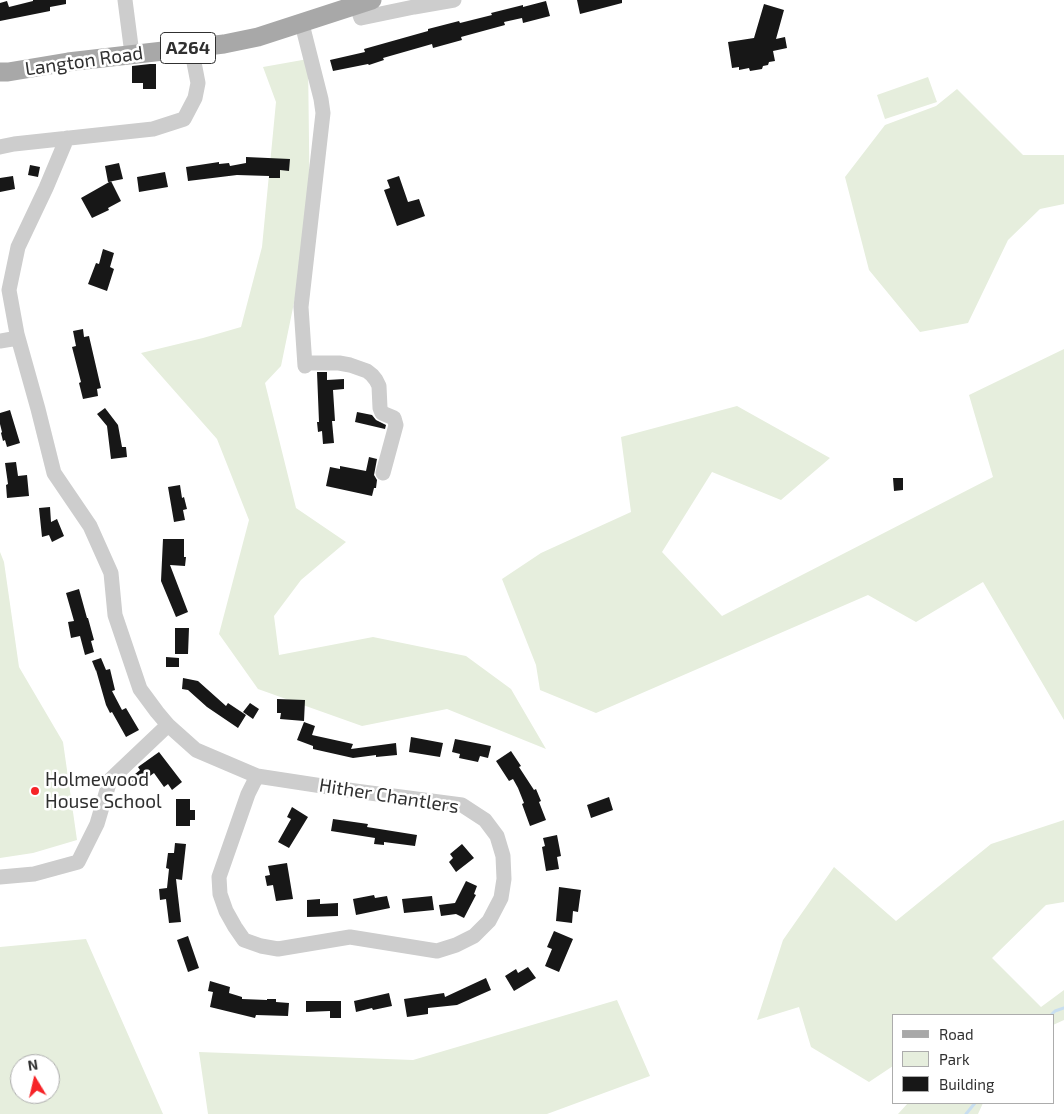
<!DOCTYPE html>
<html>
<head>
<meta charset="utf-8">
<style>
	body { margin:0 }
	#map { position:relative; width:1064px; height:1114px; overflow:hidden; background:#fff; font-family:"Exo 2",sans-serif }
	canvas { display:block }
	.legend { position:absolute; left:892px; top:1014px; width:162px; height:90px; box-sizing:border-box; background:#fff; border:1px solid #acacac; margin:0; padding:6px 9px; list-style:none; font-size:15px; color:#303030 }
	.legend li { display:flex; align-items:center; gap:10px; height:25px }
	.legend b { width:25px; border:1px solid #acacac }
	.north { position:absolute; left:10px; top:1054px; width:50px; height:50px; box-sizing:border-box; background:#fff; border:1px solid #acacac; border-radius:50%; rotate:351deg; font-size:14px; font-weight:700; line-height:20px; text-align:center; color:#303030 }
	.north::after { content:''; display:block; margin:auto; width:18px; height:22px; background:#f62327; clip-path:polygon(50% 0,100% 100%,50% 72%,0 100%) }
</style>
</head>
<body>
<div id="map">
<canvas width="1064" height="1114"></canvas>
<ul class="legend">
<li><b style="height:6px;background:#a8a8a8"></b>Road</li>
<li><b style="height:14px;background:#e6eedd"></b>Park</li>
<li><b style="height:14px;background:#171717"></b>Building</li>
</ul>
<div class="north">N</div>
</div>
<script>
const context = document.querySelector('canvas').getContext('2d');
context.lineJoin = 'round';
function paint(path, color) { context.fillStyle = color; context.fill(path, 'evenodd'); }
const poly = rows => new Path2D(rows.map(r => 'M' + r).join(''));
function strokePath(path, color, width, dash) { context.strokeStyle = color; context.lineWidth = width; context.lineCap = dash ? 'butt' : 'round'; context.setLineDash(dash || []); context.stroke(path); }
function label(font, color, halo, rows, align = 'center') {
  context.font = font + ' "Exo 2",sans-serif'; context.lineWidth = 5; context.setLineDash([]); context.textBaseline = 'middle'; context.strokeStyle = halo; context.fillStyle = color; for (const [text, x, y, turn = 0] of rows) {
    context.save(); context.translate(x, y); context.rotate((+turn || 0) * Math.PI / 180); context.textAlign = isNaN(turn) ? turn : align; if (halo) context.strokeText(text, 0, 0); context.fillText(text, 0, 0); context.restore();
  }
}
const green = poly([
	[308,59,310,225,281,366,265,383,296,508,346,542,301,580,274,616,279,655,373,637,466,656,511,689,546,749,447,709,362,726,258,689,219,634,249,520,217,439,141,353,203,338,241,327,262,247,276,102,263,67],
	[928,77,937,102,885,119,877,95],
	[957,89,1023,155,1064,155,1064,204,1040,209,1008,240,968,323,920,332,869,270,845,177,885,125,936,106],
	[1064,349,1064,720,983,582,916,622,868,595,596,713,540,690,536,665,502,579,541,553,631,512,621,437,737,406,830,458,781,500,712,472,662,552,722,616,993,477,969,395],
	[0,552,4,562,19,667,63,742,77,840,33,853,0,858],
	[1064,820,1064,902,1046,905,992,958,1041,1007,1064,990,1064,1020,1053,1025,1053,1015,893,1015,893,1066,869,1082,811,1047,799,1007,757,1020,783,940,834,867,896,921,991,844],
	[86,939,163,1114,0,1114,0,947],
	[20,1064,50,1064,50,1094,20,1094],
	[617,1000,650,1076,547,1114,208,1114,199,1052,413,1060],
	[908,1103,983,1103,978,1114,898,1114]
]);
const stream = poly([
	[1051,1015,1055,1011,1064,1008],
	[966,1114,975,1103]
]);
const building = poly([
	[33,0,66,0,66,4,50,7,50,11,0,21,0,3,7,1,9,7,33,1],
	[577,0,622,0,622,3,580,14],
	[546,1,550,16,523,23,522,18,504,22,505,25,461,37,462,40,433,48,432,44,383,58,384,60,369,65,368,64,333,71,330,60,365,52,364,49,428,31,428,29,459,21,460,23,492,15,491,13,523,5,523,7],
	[764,4,784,10,776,39,785,37,787,48,773,51,775,61,769,62,768,65,763,66,762,69,750,71,749,68,739,70,739,67,732,68,728,42,754,38],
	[150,64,156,64,156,89,143,89,143,83,132,83,132,66],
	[246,157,290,159,289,171,280,170,280,178,269,178,269,176,237,175,188,181,186,167,219,162,219,164,229,163,230,166,246,163],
	[119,163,123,179,108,182,105,166],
	[30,165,40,167,38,177,28,175],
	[165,172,168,187,139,192,137,177],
	[13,176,15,189,0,192,0,178],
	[399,176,408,202,419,199,425,216,397,226,384,190,390,188,387,180],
	[111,181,121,201,108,208,109,210,92,218,81,198],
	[103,249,114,253,110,267,114,269,107,291,88,284,96,263,99,264],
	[83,329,84,337,89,336,101,388,97,389,98,396,83,399,79,383,81,382,72,347,76,346,73,331],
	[317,372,327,372,327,380,344,379,344,389,333,390,335,421,332,421,334,443,323,444,322,431,318,432,317,422,319,422],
	[105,408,118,425,122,447,126,447,127,457,111,459,107,426,97,414],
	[10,410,20,443,7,447,5,440,3,441,1,433,2,432,0,424,0,413],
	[357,412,372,415,376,420,386,425,385,429,355,422],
	[369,457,377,459,374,475,377,480,376,488,374,488,372,496,326,486,330,467,340,469,340,466,366,471],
	[16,462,18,476,27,475,29,496,7,498,6,485,8,484,5,463],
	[893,478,903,478,903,490,894,491],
	[180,485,182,498,184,497,187,509,183,510,185,520,174,522,168,487],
	[50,507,51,522,57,519,64,536,52,542,49,535,42,537,39,508],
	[163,539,184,539,184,557,186,557,185,566,170,565,188,612,176,617,161,581],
	[79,589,87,618,88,618,94,640,91,641,94,652,85,655,80,636,71,638,68,622,74,621,66,593],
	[175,628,189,628,188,654,175,654],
	[166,657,179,658,179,667,166,667],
	[101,658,106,670,110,669,115,690,112,691,122,710,126,708,139,730,126,737,112,712,110,713,106,705,96,670,96,671,92,661],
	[183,678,198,681,226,706,228,703,246,715,238,728,207,707,188,690,182,689],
	[277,699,305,700,304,721,280,719,281,713,277,713],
	[250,703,259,709,253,719,243,712],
	[304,722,315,726,312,735,353,744,351,749,396,743,397,755,376,757,376,755,353,758,313,749,313,746,297,740],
	[411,737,443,743,440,757,409,752],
	[455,739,491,746,488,758,480,756,478,762,459,758,460,754,452,752],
	[511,751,521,766,519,767,534,790,536,789,541,801,539,802,546,820,530,826,522,804,524,803,518,788,513,779,509,781,496,761],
	[159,752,182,782,172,790,168,784,164,787,154,773,135,787,129,779,140,770,138,767],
	[609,797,613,810,591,818,587,805],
	[176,799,190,799,190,810,195,810,195,820,190,820,190,826,176,826],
	[292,807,308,817,289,848,278,842,291,819,287,817],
	[333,819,368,824,367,827,417,835,415,846,384,842,384,845,374,844,375,838,331,831],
	[557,835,561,856,557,857,559,869,546,871,542,847,545,846,543,838],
	[175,843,186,844,182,880,176,879,181,922,169,923,166,899,160,900,159,889,167,888,169,869,166,868,168,853,174,853],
	[462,844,474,858,456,872,449,862,453,858,450,854],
	[287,863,293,899,276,901,273,885,267,886,265,876,270,875,268,866],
	[466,881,477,886,474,894,476,895,464,918,456,914,441,916,439,905,455,903],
	[559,887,581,890,578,912,573,911,572,923,556,921],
	[374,895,375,898,387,896,390,908,356,915,353,899],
	[432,896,434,910,404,913,402,899],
	[320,899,320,904,338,903,338,916,307,917,307,900],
	[554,931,573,939,559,972,545,966,552,949,547,947],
	[188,936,199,968,188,972,177,940],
	[528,967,536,978,514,991,505,976,516,969,518,973],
	[486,978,491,990,457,1005,428,1008,428,1014,407,1017,404,999,444,993,445,997],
	[210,981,230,987,229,993,242,997,242,999,267,1000,267,999,276,999,276,1002,289,1003,288,1016,256,1015,255,1018,210,1007,213,992,208,991],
	[389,993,392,1006,373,1010,372,1008,356,1012,354,1001],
	[306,1001,341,1001,341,1018,330,1018,330,1011,306,1012]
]);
const minor = poly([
	[125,0,132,54],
	[356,4,361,18,414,7,454,0],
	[302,24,321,99,323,113,301,307,305,366],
	[67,138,46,188,18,247,9,290,17,334,38,409,54,473,90,526,111,573,115,615,140,689,157,712,168,725,196,750,257,776,355,791,462,805,485,820,497,836,503,856,504,879,501,898,489,921,474,936,456,945,437,951,350,937,278,949,261,946,244,940,235,927,226,911,220,894,219,877,248,794,257,776],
	[0,147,14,144,153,129,184,119,195,98,198,83,191,47],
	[0,341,18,338],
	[305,363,339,363,350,365,367,371,372,375,376,380,379,386,380,408,382,413,394,418,396,425,383,473],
	[0,877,34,874,78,862,97,824,110,780,168,725]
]);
const major = poly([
	[0,72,8,72,68,62,224,44,258,37,372,0]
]);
const markers = [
	[35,791,5,"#f62327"]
];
const shields = [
	[188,48,55]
];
const shieldNames = [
	["A264",188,48]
];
const streetNames = [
	["Langton Road",84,61,-8],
	["Hither Chantlers",389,796,9]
];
const poiNames = [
	["Holmewood",45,780],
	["House School",45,802]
];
paint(green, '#e6eedd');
strokePath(stream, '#c8def0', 3);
paint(building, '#171717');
strokePath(minor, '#cdcdcd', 15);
strokePath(major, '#a8a8a8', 19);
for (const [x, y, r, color] of markers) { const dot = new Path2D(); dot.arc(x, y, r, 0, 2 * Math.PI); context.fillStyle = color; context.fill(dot); strokePath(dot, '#fff', 2); }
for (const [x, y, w] of shields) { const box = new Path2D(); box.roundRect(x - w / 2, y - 15.5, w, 31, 4); context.fillStyle = '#fff'; context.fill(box); strokePath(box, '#303030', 1); }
label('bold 18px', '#303030', null, shieldNames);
label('19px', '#303030', '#fff', streetNames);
label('19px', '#303030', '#fff', poiNames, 'left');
</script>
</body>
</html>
